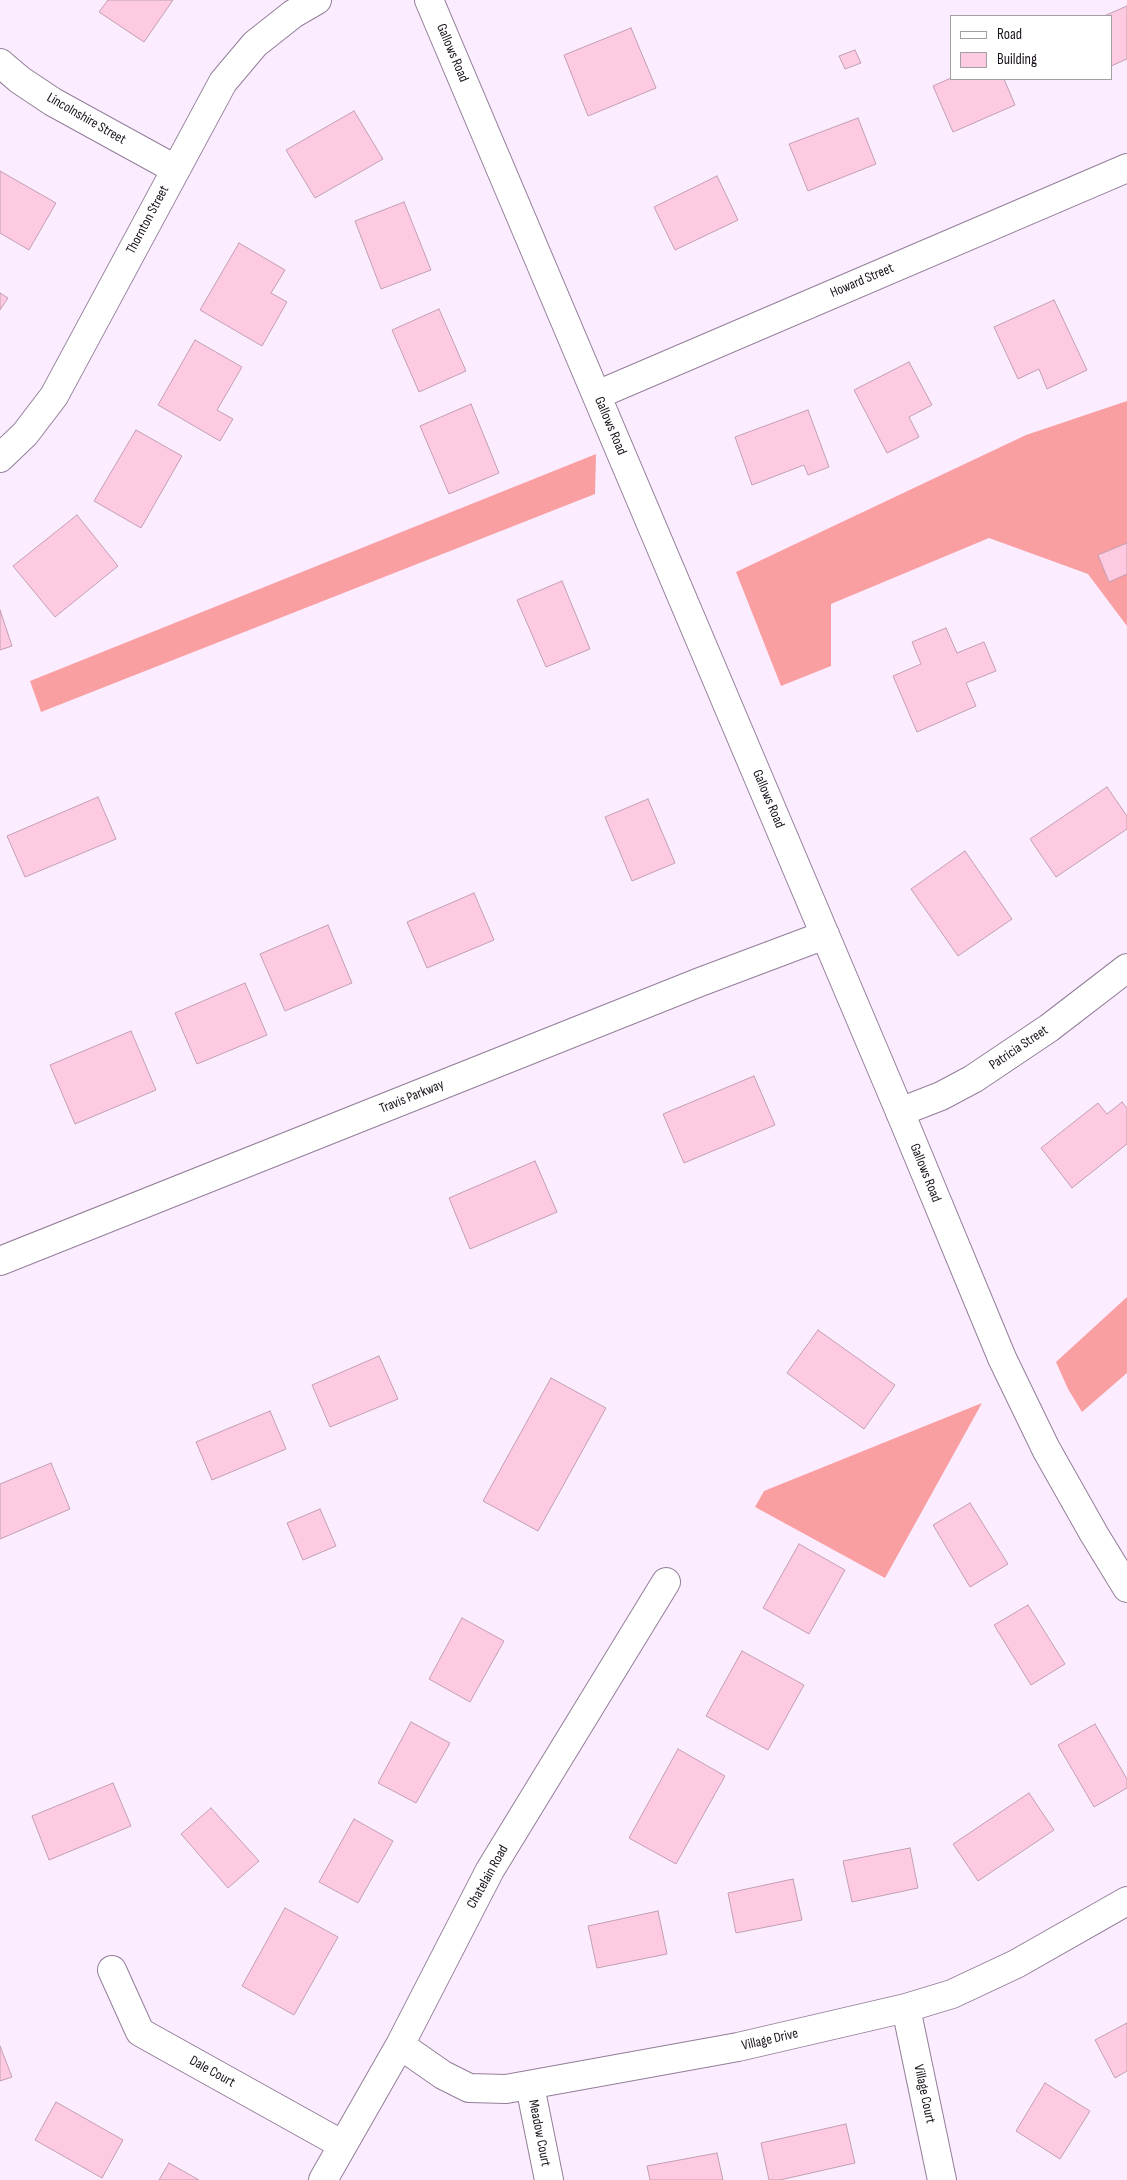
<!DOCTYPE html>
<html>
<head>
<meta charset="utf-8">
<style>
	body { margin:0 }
	#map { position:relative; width:1127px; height:2180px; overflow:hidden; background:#fbedff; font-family:"Sofia Sans Condensed",sans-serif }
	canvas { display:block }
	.legend { position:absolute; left:950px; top:15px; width:162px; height:65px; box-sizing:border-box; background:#fff; border:1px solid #a3a0a4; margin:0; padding:6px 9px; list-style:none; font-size:15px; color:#1a121c }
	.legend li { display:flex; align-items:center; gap:10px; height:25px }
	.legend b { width:25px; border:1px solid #a3a0a4 }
</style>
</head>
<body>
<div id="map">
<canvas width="1127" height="2180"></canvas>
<ul class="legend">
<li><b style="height:6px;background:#fff"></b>Road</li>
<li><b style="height:14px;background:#fdcae2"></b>Building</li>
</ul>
</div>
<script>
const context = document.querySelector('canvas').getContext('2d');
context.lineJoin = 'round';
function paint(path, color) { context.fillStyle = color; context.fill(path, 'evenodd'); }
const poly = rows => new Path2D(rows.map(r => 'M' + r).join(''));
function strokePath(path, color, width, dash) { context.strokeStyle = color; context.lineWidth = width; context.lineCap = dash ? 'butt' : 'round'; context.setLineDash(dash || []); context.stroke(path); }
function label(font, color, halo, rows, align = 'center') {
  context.font = font + ' "Sofia Sans Condensed",sans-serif'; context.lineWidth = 4.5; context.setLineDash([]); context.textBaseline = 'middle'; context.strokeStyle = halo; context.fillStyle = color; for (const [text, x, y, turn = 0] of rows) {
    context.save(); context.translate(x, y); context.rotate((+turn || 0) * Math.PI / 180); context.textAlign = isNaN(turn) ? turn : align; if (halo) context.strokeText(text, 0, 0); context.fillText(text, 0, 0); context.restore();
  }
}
const forest = poly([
	[1127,401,1127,626,1088,574,989,538,831,604,831,666,781,686,736,572,1026,435],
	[596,454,595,494,41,712,30,681],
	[1127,1297,1127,1373,1082,1412,1068,1389,1056,1362],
	[982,1403,885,1578,755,1507,764,1491]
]);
const building = poly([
	[108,0,173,0,144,42,99,12,108,0],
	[1127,6,1127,59,1111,66,1111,16,1104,16,1127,6],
	[631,28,656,88,588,116,564,55,631,28],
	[855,50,861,63,845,69,839,56,855,50],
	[951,78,1004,79,1015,105,953,132,933,86,951,78],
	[354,111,383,159,315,198,286,150,354,111],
	[858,118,876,164,808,191,789,144,858,118],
	[0,171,56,203,29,250,0,233,0,171],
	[717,176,738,220,675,250,654,207,717,176],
	[404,202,431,270,381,289,355,221,404,202],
	[239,243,285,270,271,293,287,302,262,346,200,310,239,243],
	[0,293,8,298,0,310,0,293],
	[1054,300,1087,370,1047,389,1039,369,1018,379,994,327,1054,300],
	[439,309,466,371,419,392,392,330,439,309],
	[195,340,242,367,217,410,233,419,220,441,158,405,195,340],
	[909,362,932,405,909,417,919,437,887,453,854,390,909,362],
	[471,404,499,473,449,494,420,426,471,404],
	[808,410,829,467,808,475,804,465,752,485,735,437,808,410],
	[136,430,182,456,141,528,94,501,136,430],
	[77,515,118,566,55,617,13,566,77,515],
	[1127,543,1127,574,1109,582,1098,555,1127,543],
	[562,581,590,649,546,667,517,600,562,581],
	[0,610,12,646,0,650,0,610],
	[946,628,957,653,984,642,996,671,966,683,976,706,917,732,893,676,921,664,912,642,946,628],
	[1107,787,1127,816,1127,829,1056,877,1030,839,1107,787],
	[98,797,116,839,25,877,7,836,98,797],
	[648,799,675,863,632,881,605,817,648,799],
	[965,851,1012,919,958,956,911,889,965,851],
	[474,893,494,940,427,968,407,922,474,893],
	[328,925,352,983,285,1011,260,954,328,925],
	[245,983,267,1035,197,1064,175,1013,245,983],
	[131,1031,156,1090,75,1124,50,1065,131,1031],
	[754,1076,775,1125,684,1163,663,1114,754,1076],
	[1122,1102,1127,1108,1127,1144,1072,1188,1041,1148,1098,1103,1107,1114,1122,1102],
	[535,1161,557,1212,470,1249,449,1198,535,1161],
	[818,1330,895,1385,864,1429,787,1373,818,1330],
	[379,1356,398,1399,330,1427,312,1385,379,1356],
	[551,1378,606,1408,538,1531,483,1501,551,1378],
	[270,1411,286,1449,212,1480,196,1442,270,1411],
	[51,1463,70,1509,0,1539,0,1484,51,1463],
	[970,1503,1008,1564,970,1587,933,1525,970,1503],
	[320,1509,336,1546,303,1560,287,1523,320,1509],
	[799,1544,845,1570,809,1634,763,1608,799,1544],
	[1028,1605,1065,1664,1031,1685,994,1625,1028,1605],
	[462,1618,504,1641,470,1702,429,1679,462,1618],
	[742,1651,804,1685,768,1750,706,1716,742,1651],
	[411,1722,450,1743,416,1803,378,1783,411,1722],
	[1095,1724,1127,1779,1127,1788,1094,1807,1058,1745,1095,1724],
	[678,1749,725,1776,676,1864,629,1838,678,1749],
	[113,1783,131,1826,49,1860,32,1816,113,1783],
	[1029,1793,1054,1830,978,1881,953,1844,1029,1793],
	[211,1808,259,1861,228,1888,181,1834,211,1808],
	[354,1819,393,1841,358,1903,319,1882,354,1819],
	[910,1848,918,1888,852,1902,843,1861,910,1848],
	[793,1879,802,1920,736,1933,728,1893,793,1879],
	[285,1908,338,1937,294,2015,242,1986,285,1908],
	[658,1911,667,1954,597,1968,588,1926,658,1911],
	[1127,2023,1127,2071,1115,2078,1095,2040,1127,2023],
	[0,2046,12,2077,0,2081,0,2046],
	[1045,2083,1090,2111,1060,2159,1016,2131,1045,2083],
	[56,2102,123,2140,102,2178,35,2140,56,2102],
	[846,2124,855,2163,780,2180,769,2180,761,2143,846,2124],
	[717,2153,723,2180,650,2180,647,2166,717,2153],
	[169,2163,199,2180,159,2180,169,2163]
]);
const minor = poly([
	[0,63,20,80,53,102,175,169],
	[597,395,1127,168],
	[0,458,25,434,54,396,223,82,255,44,293,14,317,0],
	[900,1112,941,1096,973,1079,1049,1028,1127,968],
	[0,1261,700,982,825,935],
	[112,1970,140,2032,343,2145],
	[906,2008,942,2180],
	[400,2045,443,2075,469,2088,506,2089,738,2047,906,2008,952,1994,1016,1964,1127,1901],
	[530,2086,549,2180],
	[323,2180,400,2045,490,1870,666,1582]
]);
const major = poly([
	[429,0,900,1112,1002,1358,1046,1449,1094,1534,1127,1588]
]);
const streetNames = [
	["Gallows Road",452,53,67],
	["Lincolnshire Street",86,119,30],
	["Thornton Street",148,220,-62],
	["Howard Street",862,281,-23],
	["Gallows Road",610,426,67],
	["Gallows Road",768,799,67],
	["Patricia Street",1019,1048,-34],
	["Travis Parkway",412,1097,-22],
	["Gallows Road",925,1173,68],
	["Chatelain Road",488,1877,-61],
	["Village Drive",770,2040,-13],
	["Dale Court",212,2072,29],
	["Village Court",924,2094,78],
	["Meadow Court",539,2133,79]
];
paint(forest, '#f99fa2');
paint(building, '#fdcae2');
strokePath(building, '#c29fb0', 1);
strokePath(minor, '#937e99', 30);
strokePath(major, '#937e99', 30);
strokePath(minor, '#fff', 28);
strokePath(major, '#fff', 28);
label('14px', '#1a121c', '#fff', streetNames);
</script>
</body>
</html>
